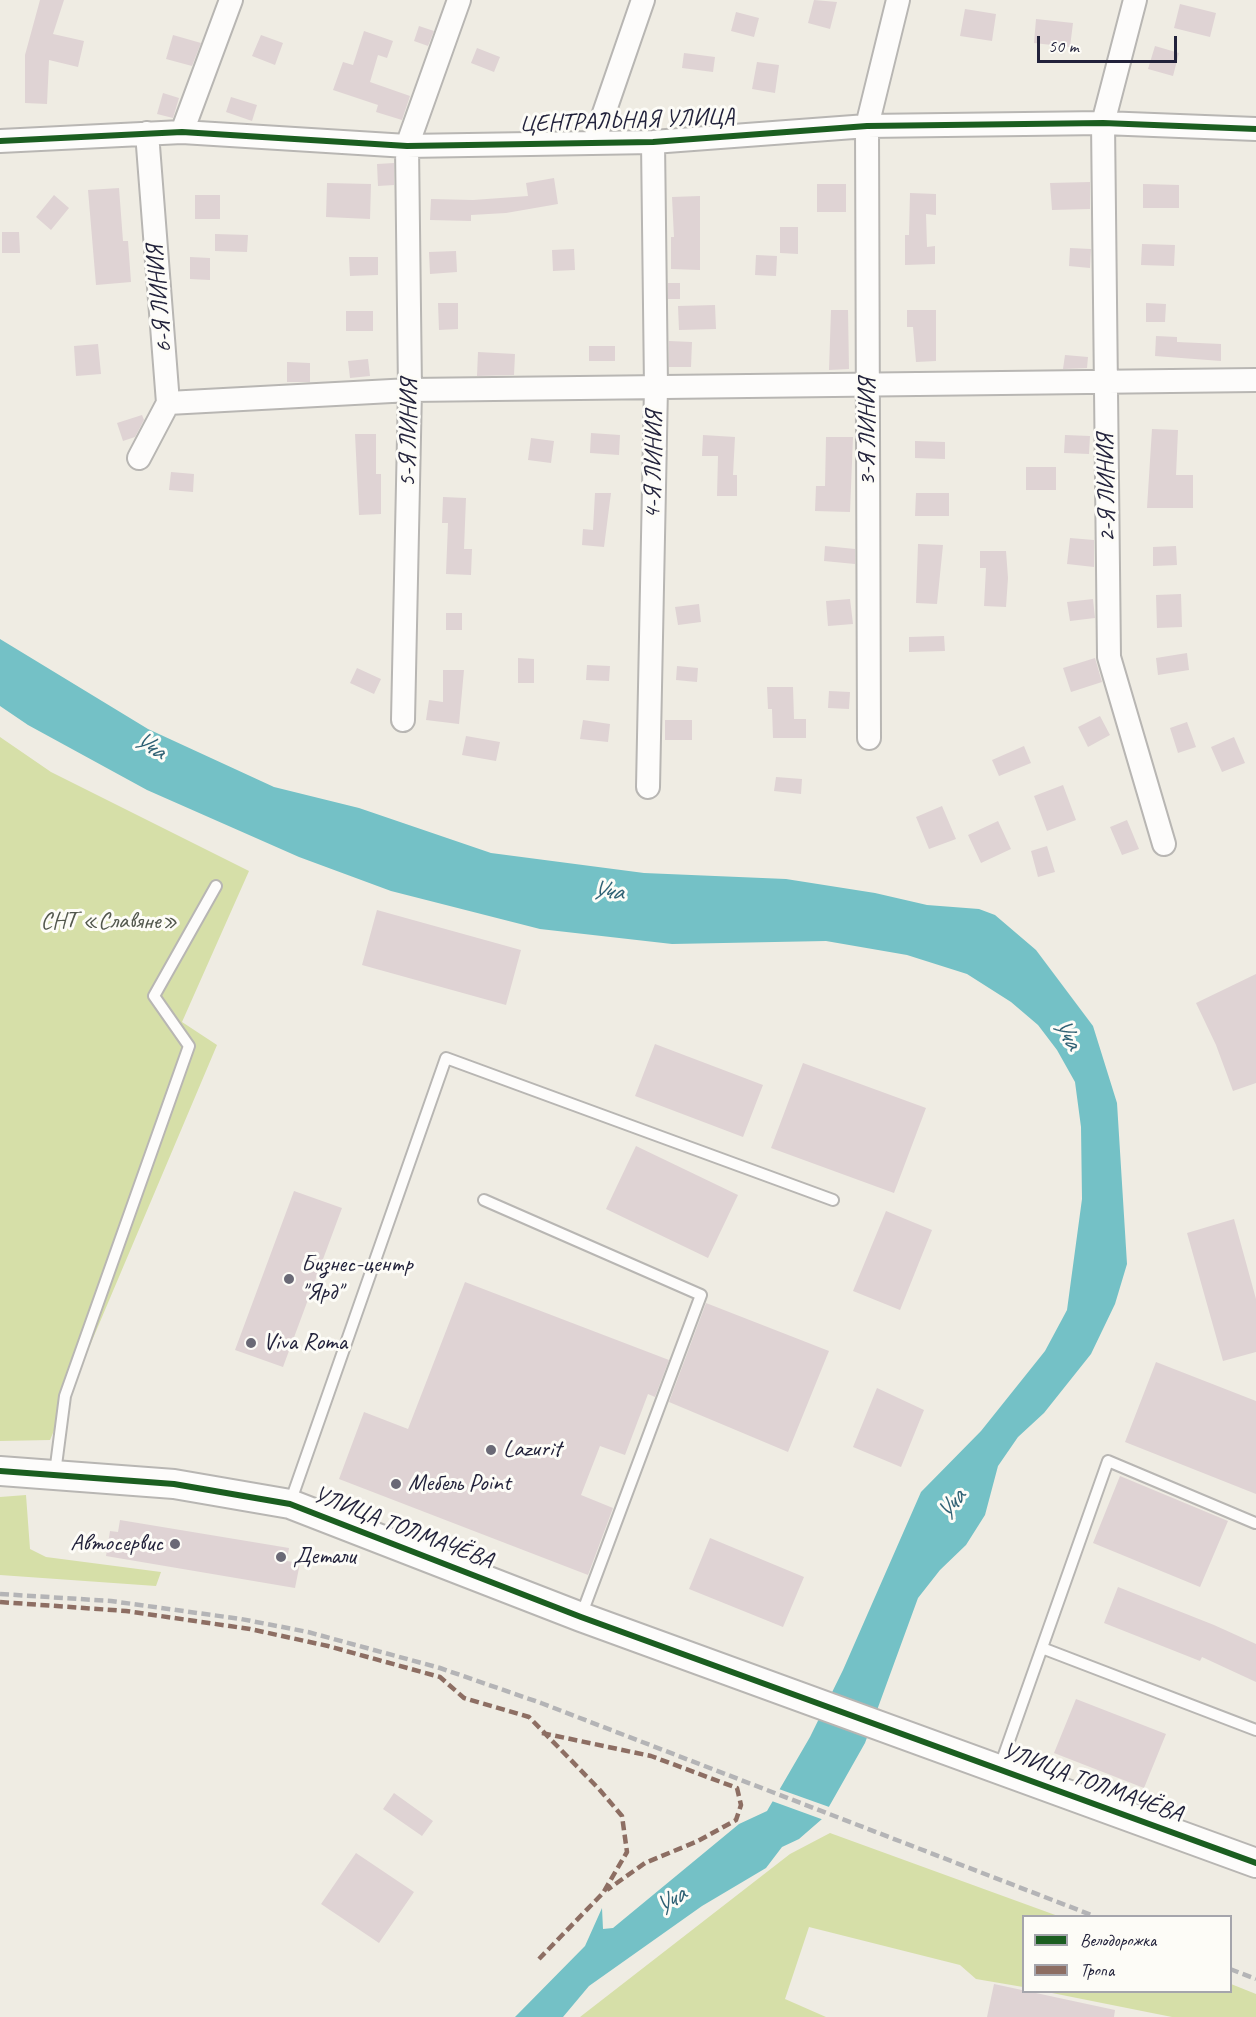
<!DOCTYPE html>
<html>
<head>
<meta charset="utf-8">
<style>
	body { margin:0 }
	#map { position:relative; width:1256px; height:2017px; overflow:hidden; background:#efece3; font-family:Caveat,sans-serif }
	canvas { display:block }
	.legend { position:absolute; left:1022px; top:1915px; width:210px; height:78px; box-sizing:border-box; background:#fdfcf7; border:2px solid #a5a5ac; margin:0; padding:8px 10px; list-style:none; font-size:18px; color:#22223b }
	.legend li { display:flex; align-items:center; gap:12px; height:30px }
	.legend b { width:30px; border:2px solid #a5a5ac }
	.scale { position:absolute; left:1037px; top:36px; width:140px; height:27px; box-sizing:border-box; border:3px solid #22223b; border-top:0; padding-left:8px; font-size:18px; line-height:21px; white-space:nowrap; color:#22223b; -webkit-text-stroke:4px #fdfcf7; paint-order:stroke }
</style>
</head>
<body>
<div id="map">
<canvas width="1256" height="2017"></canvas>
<ul class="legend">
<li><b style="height:8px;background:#1b5e20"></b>Велодорожка</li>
<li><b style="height:8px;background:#8d6e63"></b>Тропа</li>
</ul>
<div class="scale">50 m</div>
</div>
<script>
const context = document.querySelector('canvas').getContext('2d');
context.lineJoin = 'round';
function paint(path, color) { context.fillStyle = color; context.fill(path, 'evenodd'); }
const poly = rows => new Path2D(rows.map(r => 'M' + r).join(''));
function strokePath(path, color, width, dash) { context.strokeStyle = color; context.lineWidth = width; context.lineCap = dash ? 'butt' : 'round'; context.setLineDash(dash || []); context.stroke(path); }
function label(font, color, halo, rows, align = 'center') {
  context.font = font + ' Caveat,sans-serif'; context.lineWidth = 6; context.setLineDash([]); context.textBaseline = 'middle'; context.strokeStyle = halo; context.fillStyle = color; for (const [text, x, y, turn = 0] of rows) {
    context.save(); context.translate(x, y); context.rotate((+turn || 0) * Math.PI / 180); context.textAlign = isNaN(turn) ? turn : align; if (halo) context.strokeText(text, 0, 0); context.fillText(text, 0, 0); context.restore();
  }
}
const green = poly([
	[0,737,51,772,249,871,182,1022,217,1045,50,1440,0,1441],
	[26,1495,30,1549,46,1557,161,1572,156,1586,0,1575,0,1497],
	[830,1833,1058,1916,1024,1916,1023,1987,976,1979,960,1965,809,1927,785,1999,826,2017,580,2017,790,1854],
	[1231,1984,1256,1994,1256,2017,1172,2017,1047,1992,1230,1992]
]);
const water = poly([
	[0,639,148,729,274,787,359,808,491,853,644,873,786,879,875,893,927,905,979,909,995,915,1036,950,1093,1026,1117,1103,1127,1264,1115,1304,1091,1354,1044,1413,1018,1437,998,1466,985,1515,966,1545,940,1570,918,1598,865,1743,822,1819,799,1839,782,1847,766,1868,702,1906,589,1986,563,2017,515,2017,585,1946,602,1908,603,1929,613,1928,739,1824,767,1811,810,1737,843,1670,921,1492,981,1431,1045,1351,1067,1310,1082,1199,1081,1127,1075,1082,1057,1050,1038,1025,1011,1002,967,974,907,955,826,941,672,944,540,929,391,891,299,857,147,790,28,725,0,706]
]);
const pier = poly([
	[776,1788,832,1808,824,1820,769,1800]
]);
const building = poly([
	[40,0,64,0,53,34,84,41,78,67,49,60,47,104,25,103,25,55],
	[814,0,837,2,830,29,808,23],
	[1180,4,1216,13,1210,37,1174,28],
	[965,9,996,14,992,41,960,36],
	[736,12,759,18,754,37,731,31],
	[1036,19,1073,23,1070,47,1034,43],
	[419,26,434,31,428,46,414,41],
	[364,31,393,41,387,58,378,55,370,82,410,96,402,120,376,112,378,105,333,90,343,62,353,65],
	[173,35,201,43,192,66,166,59],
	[261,35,283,43,275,65,252,56],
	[1155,46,1179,53,1173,76,1148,69],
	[477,48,500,57,494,72,471,63],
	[684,53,715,57,713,72,682,68],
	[757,62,779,65,775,93,752,89],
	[163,93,179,98,173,118,157,114],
	[231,97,257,105,252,121,226,112],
	[394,163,394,185,378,186,377,164],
	[554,178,558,204,506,213,471,215,471,221,430,220,431,199,473,200,528,196,526,183],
	[1090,182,1090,209,1052,210,1050,183],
	[327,183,371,184,370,219,326,217],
	[817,184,846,184,846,212,817,212],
	[1143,184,1179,185,1179,208,1143,208],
	[119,188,123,241,128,241,131,282,96,285,88,190],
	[910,193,936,194,936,215,926,214,927,247,935,246,935,264,905,265,905,235,909,235],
	[54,195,69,208,51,230,36,217],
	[195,195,220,195,220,219,195,219],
	[700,196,700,270,671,269,671,237,674,237,672,197],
	[780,227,798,227,798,254,780,253],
	[2,232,19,232,20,253,2,253],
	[215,234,248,235,247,252,215,251],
	[1142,244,1175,245,1174,266,1141,265],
	[1070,248,1091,249,1090,268,1069,266],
	[574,249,575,270,553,271,552,250],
	[456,251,457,272,430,274,429,252],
	[756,255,777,256,776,276,755,275],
	[190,257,210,258,210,280,190,279],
	[349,257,378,257,378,275,350,276],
	[668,283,680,283,680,299,668,299],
	[438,303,458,303,458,329,439,330],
	[1146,303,1166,304,1165,322,1146,322],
	[715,305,716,329,679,330,678,306],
	[831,310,848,310,849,369,829,370],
	[907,310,936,310,936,361,916,362,913,327,907,327],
	[346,311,373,311,373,331,346,331],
	[1156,336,1177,337,1177,342,1221,344,1221,361,1155,356],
	[669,341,692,342,691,367,669,367],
	[98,344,101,374,76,376,74,346],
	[589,346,615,346,615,361,589,361],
	[478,352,515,354,514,375,477,376],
	[1065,355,1088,357,1087,368,1063,369],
	[368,359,370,376,350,378,348,361],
	[287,362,310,363,310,382,287,382],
	[142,415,144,420,135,437,123,441,117,423],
	[1152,429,1178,430,1176,475,1193,475,1193,508,1147,508],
	[591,433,620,435,619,455,590,453],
	[355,434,376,434,376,474,381,474,381,514,359,515],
	[703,435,735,437,733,475,737,475,737,496,717,496,718,456,702,456],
	[1065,435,1090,436,1089,454,1064,453],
	[826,437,853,437,850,512,815,511,816,486,825,486],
	[531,438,554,441,551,463,528,460],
	[915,441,945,442,945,459,915,458],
	[1026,467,1056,467,1056,490,1026,490],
	[171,472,194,474,193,492,169,490],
	[595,493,611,493,604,547,582,545,583,529,593,530],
	[916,493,949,493,949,516,915,516],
	[443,497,466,498,464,549,472,549,471,575,446,574,448,523,442,523],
	[1070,538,1094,540,1094,567,1067,564],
	[918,544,943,545,937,604,916,603],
	[825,546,855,549,855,564,824,561],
	[1176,546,1177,565,1153,566,1153,547],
	[980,551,1006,551,1008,578,1006,607,984,606,986,568,980,568],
	[1181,594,1182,627,1157,628,1156,595],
	[850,599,853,624,828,626,826,601],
	[1093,599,1095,618,1070,621,1067,602],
	[699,604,701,622,678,625,675,607],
	[446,613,462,613,462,630,446,630],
	[944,636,945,651,909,652,909,637],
	[1187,653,1189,670,1158,675,1156,658],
	[518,658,534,659,534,683,518,683],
	[1095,658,1102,682,1071,692,1063,668],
	[587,665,610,666,609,681,586,680],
	[677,666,698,668,697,682,676,680],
	[357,668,381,679,374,694,350,683],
	[443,670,464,670,459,724,426,720,429,700,443,702],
	[767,687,793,687,794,719,806,719,806,738,773,738,772,709,768,709],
	[829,691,850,692,849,709,828,708],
	[1100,716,1110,735,1088,747,1078,727],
	[583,720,610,724,608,742,580,739],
	[665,720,692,720,692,740,665,740],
	[1187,722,1196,747,1178,753,1170,728],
	[466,736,500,742,496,761,462,755],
	[1234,737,1245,763,1222,772,1211,747],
	[1024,746,1031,763,999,776,992,760],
	[776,777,802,779,801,794,774,791],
	[1063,785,1076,820,1047,831,1034,796],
	[942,806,956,839,929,849,916,817],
	[1127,820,1139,849,1122,855,1110,827],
	[998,821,1011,849,981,863,968,835],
	[1047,846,1055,872,1038,877,1031,851],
	[377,910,521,950,506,1005,362,965],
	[1256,974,1256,1083,1233,1091,1216,1045,1196,1003],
	[655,1044,763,1085,743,1137,635,1096],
	[803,1063,926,1108,894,1193,771,1148],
	[636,1146,738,1195,708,1258,606,1209],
	[294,1191,342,1208,283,1367,235,1350],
	[886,1211,932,1230,900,1310,853,1291],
	[1234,1219,1256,1299,1256,1352,1223,1361,1187,1233],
	[465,1282,669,1360,655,1397,648,1394,625,1455,600,1446,581,1495,613,1508,588,1575,339,1479,364,1412,408,1429],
	[706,1303,829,1351,788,1452,669,1402],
	[1156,1362,1256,1401,1256,1494,1125,1442],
	[877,1388,924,1410,901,1467,853,1447],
	[1120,1476,1228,1521,1200,1587,1093,1543],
	[120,1520,289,1548,287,1561,300,1563,295,1588,106,1556,110,1531,118,1532],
	[710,1538,804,1577,783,1627,689,1589],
	[1118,1587,1214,1625,1256,1644,1256,1682,1202,1657,1200,1661,1104,1623],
	[1076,1699,1166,1734,1144,1788,1054,1753],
	[394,1793,433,1821,422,1836,383,1809],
	[356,1853,414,1892,379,1943,321,1904],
	[994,1984,1115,2010,1114,2017,987,2017]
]);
const service = poly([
	[484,1200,701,1295,581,1616],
	[55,1473,65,1396,189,1046,154,996,216,886],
	[290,1503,446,1058,833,1200],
	[1042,1648,1256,1730],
	[999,1769,1108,1461,1255,1523]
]);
const minor = poly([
	[1135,0,1103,123,1109,657,1164,844],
	[182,132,231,0],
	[0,141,182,132,407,146,653,142,867,126,1103,123,1256,129],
	[594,142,643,0],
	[168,403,410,390,1256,380],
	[139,458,168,403,147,133],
	[403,720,410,390,407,146,459,0],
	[869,738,867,126,898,0],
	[648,787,656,387,653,142]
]);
const tertiary = poly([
	[0,1471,174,1484,290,1504,581,1617,1256,1863]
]);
const rail = poly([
	[0,1594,111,1601,241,1619,308,1632,440,1668,541,1703,1094,1916],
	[1230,1969,1256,1979]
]);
const quiet = poly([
	[0,1602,126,1611,250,1629,328,1646,440,1677,464,1698,529,1717,599,1789,622,1816,627,1852,603,1893,539,1959],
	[542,1733,651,1756,737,1788,741,1805,736,1820,698,1841,645,1863,607,1890]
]);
const cycleway = poly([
	[0,141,182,132,407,146,653,142,867,126,1103,123,1256,129],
	[0,1471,174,1484,290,1504,581,1617,1256,1863]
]);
const markers = [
	[289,1279,6,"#6a6976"],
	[251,1343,6,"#6a6976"],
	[491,1450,6,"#6a6976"],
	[396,1484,6,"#6a6976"],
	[175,1544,6,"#6a6976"],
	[281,1557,6,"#6a6976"]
];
const streetNames = [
	["ЦЕНТРАЛЬНАЯ УЛИЦА",627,121,-2],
	["6-Я ЛИНИЯ",160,299,-95],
	["3-Я ЛИНИЯ",868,432,-90],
	["5-Я ЛИНИЯ",409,433,-89],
	["4-Я ЛИНИЯ",654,465,-89],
	["2-Я ЛИНИЯ",1107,488,-91],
	["УЛИЦА ТОЛМАЧЁВА",403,1528,21],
	["УЛИЦА ТОЛМАЧЁВА",1092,1783,20]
];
const parkNames = [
	["СНТ «Славяне»",109,922]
];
const poiNames = [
	["Бизнес-центр",301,1265],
	["\"Ярд\"",301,1293],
	["Viva Roma",263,1343],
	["Lazurit",503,1450],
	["Мебель Point",408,1484],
	["Автосервис",163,1544,"right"],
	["Детали",293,1557]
];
const waterNames = [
	["Уча",149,746,29],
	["Уча",607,892,3],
	["Уча",1066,1034,57],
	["Уча",952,1506,-56],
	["Уча",671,1902,-37]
];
paint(green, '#d6dfa8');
paint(water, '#74c1c6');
paint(pier, '#efece3');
paint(building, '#dfd3d4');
strokePath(service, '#b8b6b3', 14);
strokePath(minor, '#b8b6b3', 26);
strokePath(tertiary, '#b8b6b3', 32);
strokePath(service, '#fdfcfb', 10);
strokePath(minor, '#fdfcfb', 22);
strokePath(tertiary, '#fdfcfb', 28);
strokePath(rail, '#b4b4b6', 4.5, [9, 4.5]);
strokePath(quiet, '#8d6e63', 4.5, [9, 4.5]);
strokePath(cycleway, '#1b5e20', 6);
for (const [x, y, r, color] of markers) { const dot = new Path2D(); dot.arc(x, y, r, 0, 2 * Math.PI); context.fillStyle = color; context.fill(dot); strokePath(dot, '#fdfcf7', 2); }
label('24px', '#22223b', '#fdfcf7', streetNames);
label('24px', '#52574d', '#fdfcf7', parkNames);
label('24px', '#22223b', '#fdfcf7', poiNames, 'left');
label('italic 26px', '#2f6174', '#fdfcf7', waterNames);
</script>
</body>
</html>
